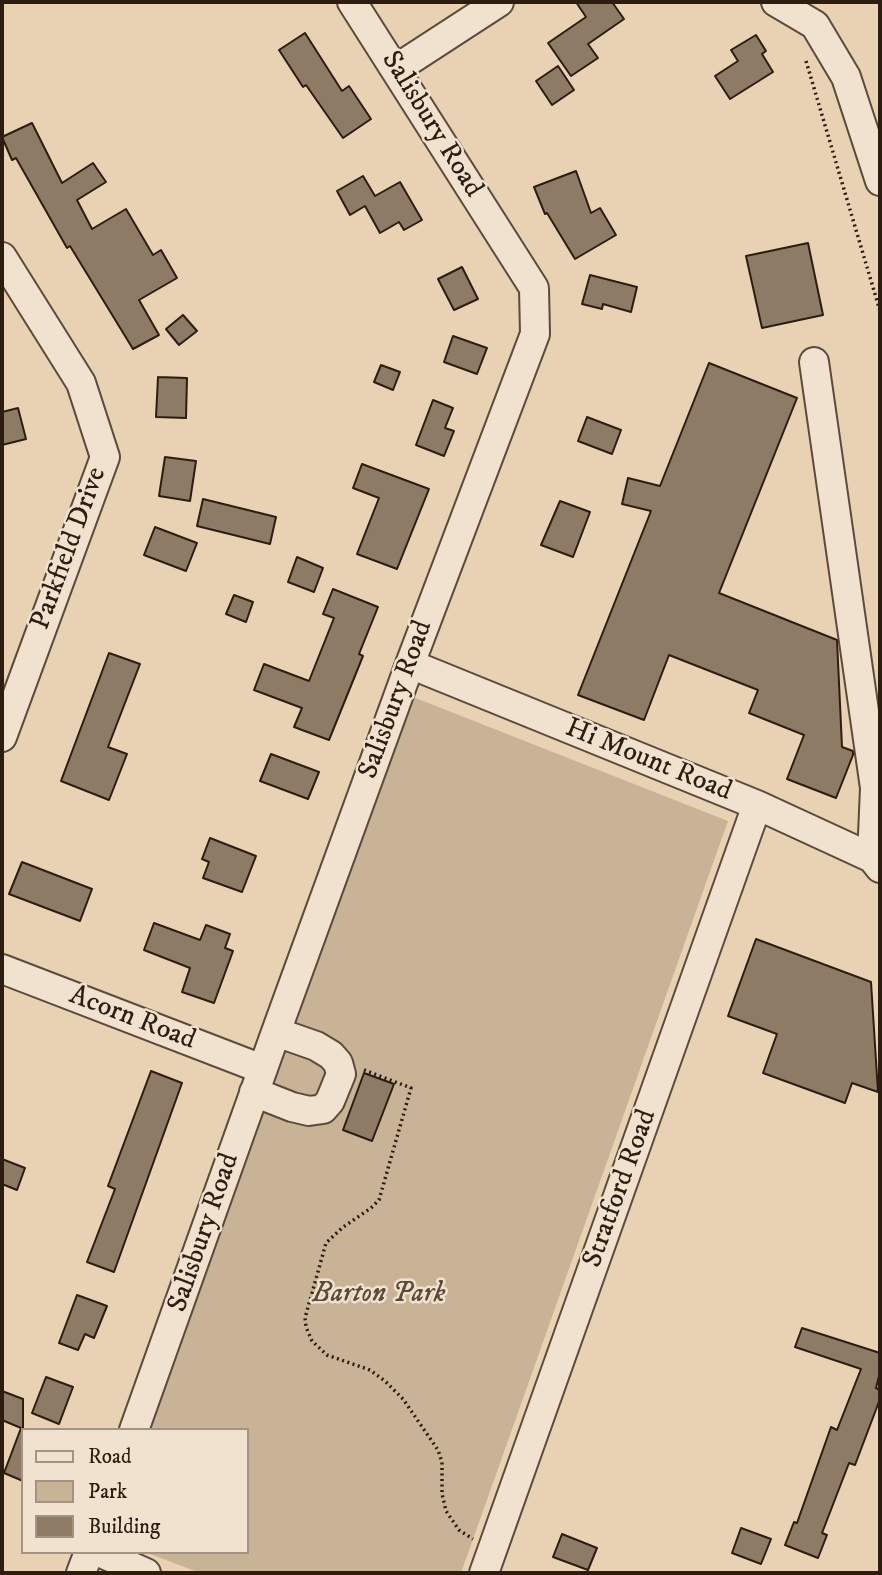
<!DOCTYPE html>
<html>
<head>
<meta charset="utf-8">
<style>
	body { margin:0 }
	#map { position:relative; width:882px; height:1575px; overflow:hidden; background:#e8d2b3; font-family:"IM FELL DW Pica",serif }
	canvas { display:block }
	.frame { position:absolute; inset:0; border:4px solid #2d1d11; pointer-events:none }
	.legend { position:absolute; left:21px; top:1428px; width:228px; height:126px; box-sizing:border-box; background:#f0e2ce; border:2px solid #a29382; margin:0; padding:9px 12px; list-style:none; font-size:21px; color:#2d1d11 }
	.legend li { display:flex; align-items:center; gap:14px; height:35px }
	.legend b { width:35px; border:2px solid #a29382 }
</style>
</head>
<body>
<div id="map">
<canvas width="882" height="1575"></canvas>
<div class="frame"></div>
<ul class="legend">
<li><b style="height:9px;background:#f0e2ce"></b>Road</li>
<li><b style="height:19px;background:#c8b397"></b>Park</li>
<li><b style="height:19px;background:#8e7b65"></b>Building</li>
</ul>
</div>
<script>
const context = document.querySelector('canvas').getContext('2d');
context.lineJoin = 'round';
function paint(path, color) { context.fillStyle = color; context.fill(path, 'evenodd'); }
const poly = rows => new Path2D(rows.map(r => 'M' + r).join(''));
function strokePath(path, color, width, dash) { context.strokeStyle = color; context.lineWidth = width; context.lineCap = dash ? 'butt' : 'round'; context.setLineDash(dash || []); context.stroke(path); }
function label(font, color, halo, rows, align = 'center') {
  context.font = font + ' "IM FELL DW Pica",serif'; context.lineWidth = 5; context.setLineDash([]); context.textBaseline = 'middle'; context.strokeStyle = halo; context.fillStyle = color; for (const [text, x, y, turn = 0] of rows) {
    context.save(); context.translate(x, y); context.rotate((+turn || 0) * Math.PI / 180); context.textAlign = isNaN(turn) ? turn : align; if (halo) context.strokeText(text, 0, 0); context.fillText(text, 0, 0); context.restore();
  }
}
const green = poly([
	[413,697,728,821,461,1573,200,1573,145,1552,247,1552,247,1430,150,1430]
]);
const building = poly([
	[576,2,612,2,624,19,588,44,598,58,571,76,548,43,586,17,576,2],
	[305,33,342,91,349,86,371,119,343,138,306,85,303,87,279,50,305,33],
	[756,35,766,51,762,54,773,72,730,99,715,76,738,61,731,50,756,35],
	[558,66,574,90,552,105,536,81,558,66],
	[32,123,62,183,93,163,106,182,77,200,92,229,126,209,153,255,161,250,177,278,139,300,159,335,133,349,70,246,67,248,16,158,12,160,2,137,32,123],
	[576,171,591,213,600,208,616,235,575,259,547,213,545,214,534,187,576,171],
	[363,176,375,196,400,182,422,220,404,230,399,222,380,233,365,206,350,215,337,191,363,176],
	[808,243,823,315,762,328,746,256,808,243],
	[462,267,478,299,454,310,438,279,462,267],
	[590,275,637,287,631,312,603,304,602,309,582,304,590,275],
	[183,315,197,331,179,345,166,329,183,315],
	[453,336,487,348,477,374,444,362,453,336],
	[709,363,797,398,719,593,837,640,842,747,853,751,853,755,836,798,787,779,804,735,749,713,758,690,669,655,644,720,578,695,651,511,622,504,628,478,660,486,709,363],
	[381,365,400,372,393,390,374,382,381,365],
	[158,377,187,378,186,418,156,417,158,377],
	[433,400,453,408,445,428,454,431,444,456,416,445,433,400],
	[18,408,26,439,2,445,2,412,18,408],
	[587,417,621,430,612,454,578,441,587,417],
	[165,457,196,461,190,501,159,496,165,457],
	[362,464,429,489,397,569,357,554,379,498,353,488,362,464],
	[203,499,276,517,270,544,197,526,203,499],
	[560,501,590,512,573,557,541,545,560,501],
	[155,527,197,543,186,571,144,555,155,527],
	[297,557,323,568,314,592,288,582,297,557],
	[333,589,378,607,359,654,363,656,329,740,294,727,302,708,254,690,264,664,309,681,334,618,323,614,333,589],
	[234,595,253,602,246,622,226,614,234,595],
	[109,653,140,664,108,747,127,754,109,800,61,781,109,653],
	[271,754,319,772,308,799,260,781,271,754],
	[210,838,256,856,242,892,203,878,209,862,202,859,210,838],
	[22,862,92,889,80,921,9,894,22,862],
	[154,923,200,940,206,925,230,934,225,948,233,951,214,1003,182,992,190,968,144,950,154,923],
	[756,939,871,982,878,1092,852,1083,845,1103,763,1073,777,1034,728,1016,756,939],
	[151,1071,182,1083,114,1272,87,1262,115,1189,108,1186,151,1071],
	[364,1073,394,1084,372,1141,343,1130,364,1073],
	[2,1159,25,1168,17,1190,2,1184,2,1159],
	[77,1295,107,1306,94,1338,85,1334,78,1350,59,1343,77,1295],
	[802,1328,880,1353,880,1372,876,1388,880,1390,880,1399,855,1465,849,1463,822,1533,827,1535,818,1558,785,1545,794,1522,797,1523,831,1427,837,1430,861,1369,795,1347,802,1328],
	[46,1377,73,1387,59,1424,32,1413,46,1377],
	[2,1391,23,1399,23,1481,4,1473,21,1428,2,1420,2,1391],
	[741,1528,771,1539,761,1564,732,1553,741,1528],
	[562,1534,597,1548,588,1570,553,1557,562,1534]
]);
const path = poly([
	[806,61,880,311],
	[364,1070,411,1088,379,1200,371,1208,342,1228,326,1243,305,1318,306,1327,312,1341,327,1355,370,1370,385,1381,403,1399,438,1450,442,1462,442,1494,446,1511,459,1530,473,1539]
]);
const minor = poly([
	[776,2,815,25,846,77,880,181],
	[396,69,499,2],
	[2,257,81,383,105,457,2,737],
	[814,362,875,788,872,858],
	[410,664,757,805,872,858,880,868],
	[2,969,262,1069],
	[254,1092,292,1107,309,1111,323,1109,330,1101,341,1074,338,1063,331,1055,316,1046,276,1032],
	[134,1430,276,1032,410,664,535,334,534,288,352,2],
	[99,1552,146,1573],
	[81,1573,89,1552],
	[484,1573,757,805]
]);
const streetNames = [
	["Salisbury Road",431,125,58],
	["Parkfield Drive",70,549,-70],
	["Salisbury Road",397,700,-70],
	["Hi Mount Road",648,761,22],
	["Acorn Road",132,1019,21],
	["Stratford Road",621,1189,-70],
	["Salisbury Road",205,1233,-71]
];
const parkNames = [
	["Barton Park",379,1295]
];
paint(green, '#c8b397');
paint(building, '#8e7b65');
strokePath(building, '#2d1d11', 2);
strokePath(minor, '#5c4a3a', 32);
strokePath(path, '#2d1d11', 3.5, [2, 3.5]);
strokePath(minor, '#f0e2ce', 28);
label('28px', '#2d1d11', '#f0e2ce', streetNames);
label('italic 28px', '#5c4a39', '#f0e2ce', parkNames);
</script>
</body>
</html>
